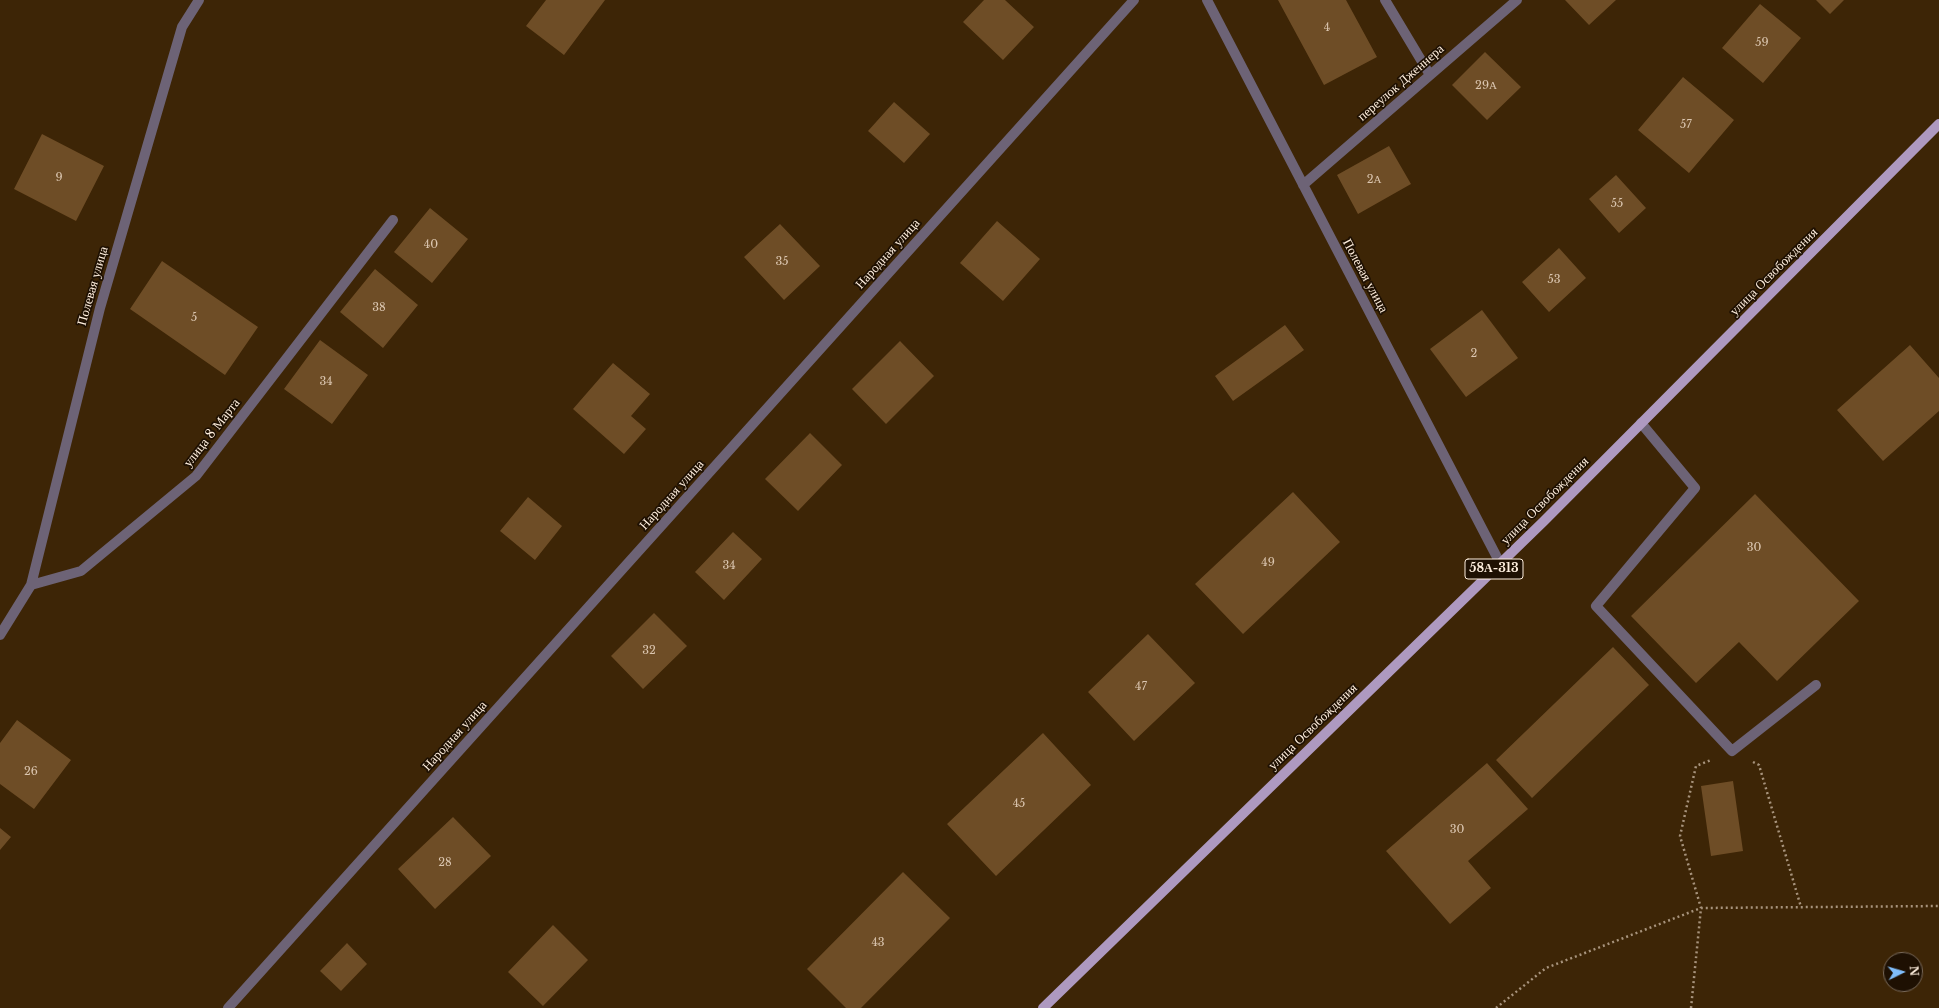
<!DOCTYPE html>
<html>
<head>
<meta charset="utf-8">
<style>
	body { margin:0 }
	#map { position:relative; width:1939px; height:1008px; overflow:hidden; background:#3d2506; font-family:"Libre Baskerville",serif }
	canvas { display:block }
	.north { position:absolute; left:1883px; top:952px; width:40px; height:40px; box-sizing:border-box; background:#1e1002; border:1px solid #78695a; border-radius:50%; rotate:85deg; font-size:11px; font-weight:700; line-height:16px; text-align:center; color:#ffefde }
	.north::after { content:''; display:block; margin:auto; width:14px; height:18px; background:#80bdfa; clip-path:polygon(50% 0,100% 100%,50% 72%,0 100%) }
</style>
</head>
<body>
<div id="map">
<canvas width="1939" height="1008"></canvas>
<div class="north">N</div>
</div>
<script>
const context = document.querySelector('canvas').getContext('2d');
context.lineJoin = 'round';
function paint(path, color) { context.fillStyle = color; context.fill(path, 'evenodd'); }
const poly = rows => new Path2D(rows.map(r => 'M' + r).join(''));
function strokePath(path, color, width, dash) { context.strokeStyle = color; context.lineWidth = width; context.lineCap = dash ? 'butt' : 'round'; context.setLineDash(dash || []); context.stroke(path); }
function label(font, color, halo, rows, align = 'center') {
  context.font = font + ' "Libre Baskerville",serif'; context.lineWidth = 3.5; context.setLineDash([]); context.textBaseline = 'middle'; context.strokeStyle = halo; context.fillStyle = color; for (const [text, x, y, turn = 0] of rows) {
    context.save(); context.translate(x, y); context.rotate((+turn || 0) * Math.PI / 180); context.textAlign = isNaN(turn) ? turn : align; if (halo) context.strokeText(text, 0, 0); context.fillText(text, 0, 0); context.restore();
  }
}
const building = poly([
	[546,0,605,0,564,55,526,26],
	[984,0,1005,0,1034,27,1003,60,963,22],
	[1278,0,1346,0,1377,57,1324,85],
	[1565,0,1616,0,1589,25],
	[1816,0,1844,0,1830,14],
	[1760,4,1801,38,1763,83,1722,48],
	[1485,52,1521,87,1487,120,1452,85],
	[1683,77,1734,120,1689,173,1638,130],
	[894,102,930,134,904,163,868,131],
	[42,134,104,166,76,221,14,189],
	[1389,146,1411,184,1358,214,1337,175],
	[1616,175,1646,208,1619,233,1589,199],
	[430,208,468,239,432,283,394,252],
	[997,221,1040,259,1003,301,960,263],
	[780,224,820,266,784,300,744,257],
	[1559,248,1586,278,1549,312,1522,282],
	[162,261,258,327,225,375,130,309],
	[375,269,418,305,383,348,340,312],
	[1482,310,1518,358,1466,397,1430,349],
	[1285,325,1304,350,1233,401,1215,376],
	[320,340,368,375,332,424,284,389],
	[900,341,934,376,886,424,852,389],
	[1910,345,1939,378,1939,411,1883,461,1837,410],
	[613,363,650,394,631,416,646,429,624,454,573,409],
	[810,433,842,465,798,511,765,479],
	[1293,492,1340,542,1243,634,1195,584],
	[1755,494,1859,601,1777,681,1739,642,1696,683,1631,616],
	[528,497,562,526,535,560,500,531],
	[733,532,762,559,724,600,695,572],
	[654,613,687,646,643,689,611,656],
	[1148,634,1195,683,1134,741,1088,692],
	[1613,647,1649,685,1532,798,1496,760],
	[17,720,71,760,34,809,0,784,0,743],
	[1043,733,1091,785,996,876,947,824],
	[1487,763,1528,809,1468,861,1491,888,1450,924,1386,851],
	[1733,781,1743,851,1711,856,1701,786],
	[453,817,491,856,435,909,398,869],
	[0,828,11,837,0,850],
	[903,872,950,918,861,1008,846,1008,807,969],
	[553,925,588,960,543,1006,508,972],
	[347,943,367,964,341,991,320,971]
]);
const path = poly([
	[1753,762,1759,765,1801,907],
	[1496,1008,1546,968,1701,908,1939,906],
	[1691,1008,1701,908,1680,836,1696,766,1711,760]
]);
const minor = poly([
	[1207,0,1500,563],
	[1385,0,1430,75],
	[1303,185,1517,0],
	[1641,423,1695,488,1596,606,1732,751,1816,685],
	[31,585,81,571,196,476,393,220],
	[0,635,31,585,100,308,182,27,199,0],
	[228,1008,1134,0]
]);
const major = poly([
	[1043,1008,1544,521,1939,124]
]);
const numberNames = [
	["4",1327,28],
	["59",1762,43],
	["29А",1486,86],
	["57",1686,125],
	["9",59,178],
	["2А",1374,180],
	["55",1617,204],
	["40",431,245],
	["35",782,262],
	["53",1554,280],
	["38",379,308],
	["5",194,318],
	["2",1474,354],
	["34",326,382],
	["30",1754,548],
	["49",1268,563],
	["34",729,566],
	["32",649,651],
	["47",1141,687],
	["26",31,772],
	["45",1019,804],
	["30",1457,830],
	["28",445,863],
	["43",878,943]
];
const shields = [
	[1494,569,58]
];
const shieldNames = [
	["58А-313",1494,569]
];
const streetNames = [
	["переулок Дженнера",1401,83,-41],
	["Народная улица",888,254,-48],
	["улица Освобождения",1774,272,-45],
	["Полевая улица",1365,276,62],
	["Полевая улица",93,286,-74],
	["улица 8 Марта",212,433,-52],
	["Народная улица",672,495,-48],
	["улица Освобождения",1545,501,-45],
	["улица Освобождения",1313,727,-44],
	["Народная улица",455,736,-48]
];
paint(building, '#6e4d26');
strokePath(path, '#a7937c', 2.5, [2, 3]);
strokePath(minor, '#6d6376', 10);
strokePath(major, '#ae99c0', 10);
label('11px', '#dbc6b0', null, numberNames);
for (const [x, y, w] of shields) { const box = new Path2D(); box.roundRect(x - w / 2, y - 10, w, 20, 3); context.fillStyle = '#1e1002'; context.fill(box); strokePath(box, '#ffefde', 1); }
label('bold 12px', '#ffefde', null, shieldNames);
label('13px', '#ffefde', '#1e1002', streetNames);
</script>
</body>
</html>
